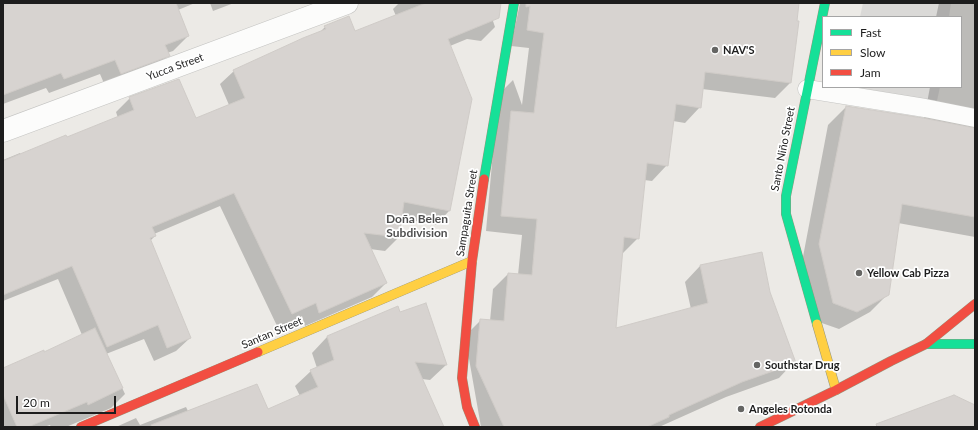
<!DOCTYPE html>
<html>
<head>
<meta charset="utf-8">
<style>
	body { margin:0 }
	#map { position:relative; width:978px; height:430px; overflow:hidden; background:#eceae6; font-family:Lato,sans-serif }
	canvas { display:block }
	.frame { position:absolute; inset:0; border:4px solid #1d1d1d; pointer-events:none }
	.legend { position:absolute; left:822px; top:16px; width:140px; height:72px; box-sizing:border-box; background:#fff; border:1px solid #a5a5a5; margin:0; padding:5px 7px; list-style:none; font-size:12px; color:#1d1d1d }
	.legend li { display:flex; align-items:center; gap:8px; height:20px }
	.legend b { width:20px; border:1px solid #a5a5a5 }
	.scale { position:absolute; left:16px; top:396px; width:100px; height:18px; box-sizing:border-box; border:2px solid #1d1d1d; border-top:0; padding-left:5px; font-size:12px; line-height:14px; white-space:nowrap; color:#1d1d1d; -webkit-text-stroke:3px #fff; paint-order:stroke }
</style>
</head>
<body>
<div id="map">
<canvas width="978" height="430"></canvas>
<div class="frame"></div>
<ul class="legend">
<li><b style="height:5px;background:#16e098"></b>Fast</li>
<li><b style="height:5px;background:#ffcf43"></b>Slow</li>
<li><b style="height:5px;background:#f24e42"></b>Jam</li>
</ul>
<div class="scale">20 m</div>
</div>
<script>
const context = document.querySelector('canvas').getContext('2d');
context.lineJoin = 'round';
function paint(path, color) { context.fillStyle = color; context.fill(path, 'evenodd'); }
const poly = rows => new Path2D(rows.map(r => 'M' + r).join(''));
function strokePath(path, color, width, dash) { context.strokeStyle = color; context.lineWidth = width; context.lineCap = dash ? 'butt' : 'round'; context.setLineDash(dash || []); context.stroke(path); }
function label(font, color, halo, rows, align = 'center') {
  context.font = font + ' Lato,sans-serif'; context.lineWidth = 3.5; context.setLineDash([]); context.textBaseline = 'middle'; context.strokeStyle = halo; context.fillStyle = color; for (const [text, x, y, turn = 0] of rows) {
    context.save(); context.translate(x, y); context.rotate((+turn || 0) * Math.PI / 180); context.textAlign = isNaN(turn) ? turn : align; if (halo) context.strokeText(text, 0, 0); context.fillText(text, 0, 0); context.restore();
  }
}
const religious = poly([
	[863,3,951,3,949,17,860,17],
	[853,87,940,87,937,101]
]);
const shadow = poly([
	[3,3,195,3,178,10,188,36,173,51,167,53,168,55,154,70,106,88,100,74,49,93,46,88,3,104],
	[210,3,234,3,213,11],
	[399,3,487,3,495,27,481,41,467,39,450,46,471,99,449,211,436,225,401,218,399,237,385,251,370,249,386,283,372,297,305,326,302,316,278,328,220,206,154,234,155,236,150,241,190,338,176,351,154,361,144,339,106,354,125,394,111,408,66,427,51,427,50,425,44,427,3,427,3,369,44,353,82,335,58,279,3,301,3,160,20,153,21,155,67,138,118,118,116,112,130,98,195,119,229,105,220,84,234,71,318,34,325,27,354,33,396,16,393,9],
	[520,3,798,3,790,83,775,98,702,89,700,107,685,123,673,121,667,165,652,181,644,180,638,238,622,254,614,330,691,309,685,282,700,266,769,292,794,362,779,378,726,397,659,427,481,427,465,336,481,320,490,321,493,289,508,274,518,275,522,235,486,231,498,95,513,80,522,105,529,48,511,46],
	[939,3,975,3,975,237,898,223,888,294,870,312,839,329,816,321,802,262,828,125,846,107,924,119,930,87,961,87,961,17,936,17],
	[397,307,400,313,446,365,430,380,422,379,443,427,116,427,136,418,140,425,186,407,188,411,205,404,205,405,267,411,300,396,295,386,311,371,317,368,312,353,327,337]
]);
const building = poly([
	[3,3,176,3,189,36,165,45,170,56,121,74,115,60,64,79,61,73,3,95,3,3],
	[426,3,501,3,499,18,448,39,472,99,450,211,404,202,399,237,364,233,387,283,319,313,316,303,292,314,234,193,152,227,156,236,150,238,191,338,167,348,158,325,107,347,72,266,3,295,3,161,66,135,67,137,134,110,129,97,179,79,196,118,245,98,233,70,303,38,326,29,324,26,349,16,355,31,426,3],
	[526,3,799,3,797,21,799,21,791,83,705,72,701,108,676,104,668,166,647,163,639,239,624,237,616,328,708,303,700,265,762,252,770,292,796,363,742,382,669,415,669,417,647,427,504,427,476,366,480,319,504,321,508,273,532,275,537,219,501,216,511,111,534,113,544,33,527,30,530,6,526,7,526,3],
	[846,106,923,118,975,128,975,217,902,204,889,295,857,312,833,303,819,244,846,106],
	[426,303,447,365,415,362,444,427,152,427,151,425,257,384,268,409,318,387,310,370,334,360,327,336,398,306,400,312,426,303],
	[95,328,123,388,88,405,87,402,28,427,17,427,3,395,3,368,44,350,44,352,95,328],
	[954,395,975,405,975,427,877,427,876,424,954,395]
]);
const lane = poly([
	[807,89,925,108,975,118]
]);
const street = poly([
	[3,131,347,3]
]);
const fast = poly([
	[484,179,514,3],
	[817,324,786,214,786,196,825,3],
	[926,344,975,344]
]);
const slow = poly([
	[817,324,836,390],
	[258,352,472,261]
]);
const jam = poly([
	[81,427,258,352],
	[475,427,467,407,462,378,472,261,484,179],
	[760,427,836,390,891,361,926,344,975,304]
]);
const markers = [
	[715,50,4,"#656563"],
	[859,273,4,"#656563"],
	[757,365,4,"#656563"],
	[741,409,4,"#656563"]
];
const poiNames = [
	["NAV'S",723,50],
	["Yellow Cab Pizza",867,273],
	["Southstar Drug",765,365],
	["Angeles Rotonda",749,409]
];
const streetNames = [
	["Yucca Street",175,67,-20],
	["Santo Niño Street",783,149,-79],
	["Sampaguita Street",467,213,-81],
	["Santan Street",272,333,-23]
];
const neighbourhoodNames = [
	["Doña Belen",417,219],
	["Subdivision",417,233]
];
paint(religious, '#dad9d7');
paint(shadow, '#0003');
paint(building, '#d7d3d0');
strokePath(building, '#cfcbc7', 1);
strokePath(lane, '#c4c4c2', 19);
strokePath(street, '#c4c4c2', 23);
strokePath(fast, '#96967d', 10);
strokePath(slow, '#96967d', 10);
strokePath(jam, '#96967d', 10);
strokePath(lane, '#fcfcfb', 18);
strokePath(street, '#fcfcfb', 22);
strokePath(fast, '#16e098', 9);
strokePath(slow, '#ffcf43', 9);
strokePath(jam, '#f24e42', 9);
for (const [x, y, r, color] of markers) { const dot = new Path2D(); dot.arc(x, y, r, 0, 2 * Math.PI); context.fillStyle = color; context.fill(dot); strokePath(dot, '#fff', 1.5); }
label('bold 11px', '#1d1d1d', '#fff', poiNames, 'left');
label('11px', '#1d1d1d', '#fff', streetNames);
label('bold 12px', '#505050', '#fff', neighbourhoodNames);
</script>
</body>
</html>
